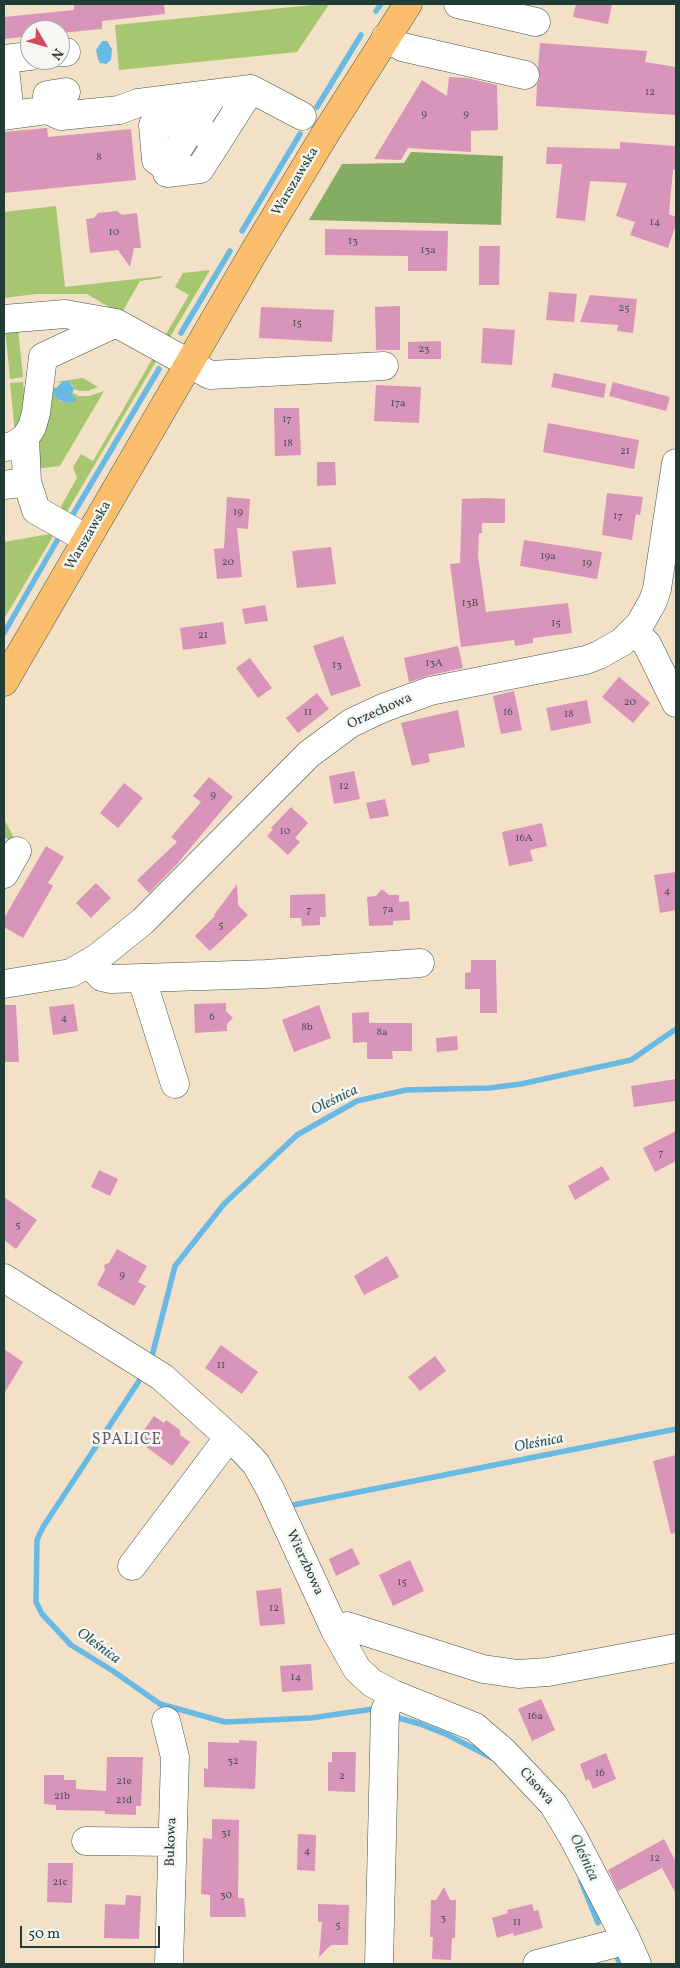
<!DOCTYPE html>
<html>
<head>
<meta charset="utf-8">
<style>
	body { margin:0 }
	#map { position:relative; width:680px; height:1968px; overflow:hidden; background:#f2e1c6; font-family:Vollkorn,serif }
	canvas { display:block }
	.frame { position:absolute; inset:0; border:5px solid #1f3d34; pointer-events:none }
	.north { position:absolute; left:20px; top:20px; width:50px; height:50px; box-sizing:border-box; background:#f6f6f2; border:1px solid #a0aca6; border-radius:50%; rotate:127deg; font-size:14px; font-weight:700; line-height:20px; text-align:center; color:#1f3d34 }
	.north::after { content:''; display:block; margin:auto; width:18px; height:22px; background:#d1495b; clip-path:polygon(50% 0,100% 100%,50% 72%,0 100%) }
	.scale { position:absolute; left:20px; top:1926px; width:140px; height:22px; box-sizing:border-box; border:2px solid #1f3d34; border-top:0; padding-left:6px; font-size:15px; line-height:18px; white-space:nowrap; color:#1f3d34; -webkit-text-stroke:4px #f6f6f2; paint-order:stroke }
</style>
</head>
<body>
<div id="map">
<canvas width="680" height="1968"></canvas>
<div class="frame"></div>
<div class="north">N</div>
<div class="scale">50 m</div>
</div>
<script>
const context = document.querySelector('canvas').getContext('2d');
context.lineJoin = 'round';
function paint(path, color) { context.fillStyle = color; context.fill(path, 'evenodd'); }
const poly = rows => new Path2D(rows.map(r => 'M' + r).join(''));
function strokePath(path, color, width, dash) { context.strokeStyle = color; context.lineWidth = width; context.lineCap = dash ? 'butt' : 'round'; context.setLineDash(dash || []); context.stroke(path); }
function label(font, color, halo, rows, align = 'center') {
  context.font = font + ' Vollkorn,serif'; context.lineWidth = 5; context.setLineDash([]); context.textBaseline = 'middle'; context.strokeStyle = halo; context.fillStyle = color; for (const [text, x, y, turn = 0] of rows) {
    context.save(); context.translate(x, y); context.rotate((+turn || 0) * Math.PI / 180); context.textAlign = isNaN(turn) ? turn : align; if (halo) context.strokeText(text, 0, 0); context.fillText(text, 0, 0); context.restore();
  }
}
const green = poly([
	[322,4,327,4,328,6,297,52,119,70,115,25],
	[56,206,65,287,163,276,161,278,140,281,121,314,87,294,36,294,4,298,4,212],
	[210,270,170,337,163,339,189,295,175,287,183,273],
	[18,328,23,377,10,379,5,329],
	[154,356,158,358,65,515,61,506,77,478,73,467,81,454,93,461],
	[83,378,98,387,88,391,80,391,74,389,72,384,55,382],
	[23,382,26,411,15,433,10,383],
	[52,387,58,388,58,400,66,403,74,402,71,395,73,393,79,396,89,396,104,391,60,466,34,469,37,440],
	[55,533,4,619,4,542],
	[4,819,18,845,4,837]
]);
const forest = poly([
	[411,152,503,156,501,225,309,220,342,164,404,163]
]);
const water = poly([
	[102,41,107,41,112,49,111,60,106,64,100,63,98,59,96,50],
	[69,381,74,389,72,395,76,399,74,402,66,403,55,398,54,390,62,382]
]);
const stream = poly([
	[376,11,381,4],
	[317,107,361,35],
	[242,231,300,134],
	[181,333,230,251],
	[72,516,159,369],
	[4,633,58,539],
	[152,1356,175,1266,224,1204,297,1135,357,1101,406,1090,489,1088,521,1084,631,1060,676,1029],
	[139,1381,43,1527,37,1540,36,1602,42,1614,71,1645,113,1671,160,1704,225,1722,311,1718,373,1709],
	[288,1506,676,1429],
	[392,1716,420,1724,448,1735,492,1758],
	[581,1881,598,1923],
	[614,1951,620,1964]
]);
const building = poly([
	[74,4,164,4,165,14,102,21,102,29,60,33,60,30,30,30,30,36,4,39,4,17,74,10],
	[576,4,612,4,608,24,573,17],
	[540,43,647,51,645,62,676,67,676,115,536,106,537,84,540,78,538,68],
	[449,77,467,78,497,85,498,130,471,131,471,152,408,148,401,160,374,159,422,80,447,96],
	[47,128,48,137,131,129,136,180,4,193,4,132],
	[620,142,676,146,676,170,673,170,669,214,676,217,676,224,668,248,630,235,635,222,616,216,627,183,590,181,585,221,556,218,562,164,546,164,547,147,620,149],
	[117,211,122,215,137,213,141,248,134,248,130,267,118,250,90,253,86,219,94,218,98,213],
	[325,229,448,231,447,271,408,271,408,256,325,255],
	[479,246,500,246,499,285,479,285],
	[549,292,577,294,574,322,546,320],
	[590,295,637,299,633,333,617,331,618,325,580,322],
	[400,306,400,350,376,350,375,307],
	[261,307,334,310,332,342,259,338],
	[483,328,515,330,512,365,481,363],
	[441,341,441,359,408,359,408,342],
	[554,373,606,384,604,398,551,387],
	[613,382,670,397,666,411,609,396],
	[376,385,421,387,419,423,374,421],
	[274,408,299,408,301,455,275,456],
	[548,423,639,440,634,469,543,452],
	[317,462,335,462,336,485,317,486],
	[607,493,643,497,640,515,636,514,632,540,602,535],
	[227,497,250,499,248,529,237,528,242,577,217,579,214,549,224,548],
	[487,498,505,499,505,523,482,523,482,533,479,533,478,556,486,612,568,603,572,633,533,638,533,643,515,646,514,640,461,647,450,564,460,563,462,499],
	[524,540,602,552,597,579,520,566],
	[331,547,336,584,297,588,292,551],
	[265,605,268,621,245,624,242,609],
	[223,622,226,644,183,650,180,628],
	[343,636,361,686,331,696,313,646],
	[458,646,463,668,427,676,409,682,404,658],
	[250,658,272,688,258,698,236,668],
	[619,677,650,703,633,723,602,697],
	[514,691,522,730,501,734,493,696],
	[317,693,329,709,298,733,286,718],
	[587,700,591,723,551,731,546,708],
	[458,710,465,747,428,754,430,762,412,766,401,723],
	[354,771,360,799,334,804,329,776],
	[209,777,233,797,177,864,149,893,137,880,177,842,171,837,201,802,193,796],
	[124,783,143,798,118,828,100,813],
	[385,799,389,816,370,819,366,803],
	[291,807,308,823,295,838,300,842,288,855,267,836,273,829,271,828],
	[542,823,547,846,530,850,533,861,509,866,502,832],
	[46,846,64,857,48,883,53,886,23,938,4,927,4,918],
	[676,872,676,910,660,913,654,875],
	[96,883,111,898,91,918,76,903],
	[237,884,238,905,248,915,210,951,195,936,215,916,214,915],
	[382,889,389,895,399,895,399,902,409,901,410,920,393,921,393,925,369,926,367,897,376,896],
	[325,894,326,917,320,917,320,925,302,926,301,918,290,918,290,895],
	[471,960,496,960,497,1013,480,1013,480,989,465,989,465,973,471,972],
	[226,1003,226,1011,233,1018,227,1024,227,1031,195,1033,194,1004],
	[74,1004,78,1031,53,1035,49,1007],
	[4,1005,16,1005,19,1062,4,1062],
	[319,1005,331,1038,294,1052,282,1020],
	[369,1012,369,1023,412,1023,412,1051,392,1051,393,1059,367,1059,367,1042,353,1043,352,1013],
	[457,1036,458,1050,437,1052,436,1038],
	[676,1079,676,1101,634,1107,631,1086],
	[676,1131,676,1161,655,1172,643,1148],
	[602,1166,610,1179,575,1200,568,1186],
	[99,1170,118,1179,110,1196,91,1187],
	[4,1197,37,1220,16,1249,4,1240],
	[117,1249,147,1266,138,1282,146,1286,134,1306,97,1285,105,1270,104,1265,109,1263],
	[387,1256,399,1277,364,1295,354,1276],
	[221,1345,258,1372,242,1394,205,1368],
	[4,1349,23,1362,4,1394],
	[435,1356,446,1371,420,1391,408,1377],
	[154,1416,164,1423,166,1420,180,1430,180,1435,190,1442,172,1466,137,1440],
	[676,1455,676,1533,671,1534,653,1461],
	[352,1548,360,1564,336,1576,329,1559],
	[410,1560,424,1591,393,1606,379,1575],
	[281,1588,285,1624,260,1626,256,1591],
	[311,1664,313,1690,282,1692,280,1666],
	[541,1699,555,1730,532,1741,518,1709],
	[239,1740,257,1741,255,1789,204,1787,204,1768,208,1769,208,1742,239,1743],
	[332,1752,356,1752,355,1792,328,1791,328,1762,332,1762],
	[606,1753,616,1779,593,1789,589,1779,586,1781,580,1764],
	[107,1757,143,1757,141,1806,136,1806,136,1815,105,1814,105,1811,56,1810,56,1805,44,1804,44,1775,64,1775,64,1780,76,1780,76,1789,106,1791],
	[212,1819,239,1820,238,1898,244,1898,246,1917,210,1917,210,1895,201,1894,203,1838,212,1839],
	[298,1834,316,1835,315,1871,297,1870],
	[664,1839,676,1862,676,1894,662,1868,618,1891,608,1870],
	[48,1863,73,1863,72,1903,47,1902],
	[444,1887,450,1900,456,1900,455,1938,452,1938,451,1960,432,1959,433,1937,430,1937,431,1900,436,1900],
	[126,1895,141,1896,139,1939,104,1938,105,1904,125,1905],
	[318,1904,349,1905,348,1945,331,1945,319,1957,322,1922,318,1922],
	[532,1904,534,1911,538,1910,543,1928,514,1936,513,1933,497,1938,492,1918,508,1913,507,1910]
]);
const minor = poly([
	[458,4,536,22],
	[386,37,402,47,525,75],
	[60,52,66,52],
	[4,59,30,56],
	[4,65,5,68,10,115],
	[214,94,166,167,167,173,200,169,251,89],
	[48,110,47,95,66,92],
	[4,116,48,110,61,116,119,110,138,103,251,89,302,116],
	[166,167,156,160,153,125,184,121,205,134],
	[4,319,65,314,116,323,210,375,384,366],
	[4,447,13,446,25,438,32,427,36,413,43,357,116,323],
	[27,482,36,510,87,539],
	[4,485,27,482,25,438],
	[634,632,647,644,676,703],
	[4,874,17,851],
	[88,963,102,977,111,979,266,974,420,963],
	[144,978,145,989,175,1084],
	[4,984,71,973,97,958,143,921,309,754,351,723,383,708,430,691,586,660,599,655,622,642,640,624,653,601,657,589,676,463],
	[4,1278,162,1377,241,1448,256,1464,270,1489,335,1630,347,1626,483,1669,518,1674,548,1672,676,1648],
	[132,1566,229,1437],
	[335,1630,357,1669,372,1683,393,1694,385,1711,379,1964],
	[393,1694,475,1727,504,1752,553,1804,573,1837,625,1937,637,1964],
	[166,1721,175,1757,169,1964],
	[86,1841,172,1842],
	[537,1964,613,1944,625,1937]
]);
const major = poly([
	[4,682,255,250,327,131,408,4]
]);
const numberNames = [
	["12",650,93],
	["9",424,115],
	["9",466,115],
	["8",99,158],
	["14",655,223],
	["10",114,233],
	["13",353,242],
	["13a",428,251],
	["25",624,309],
	["15",297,324],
	["23",424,350],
	["17a",398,404],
	["17",287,420],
	["18",288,444],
	["21",625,452],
	["19",238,513],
	["17",618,517],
	["19a",548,557],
	["20",228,563],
	["19",587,564],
	["13B",470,604],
	["15",556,624],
	["21",203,636],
	["13A",434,664],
	["13",337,666],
	["20",630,703],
	["11",308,713],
	["16",508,713],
	["18",569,715],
	["12",344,787],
	["9",213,796],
	["10",285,832],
	["16A",524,839],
	["4",667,892],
	["7a",388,910],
	["7",309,911],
	["5",221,926],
	["6",212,1018],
	["4",64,1019],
	["8b",307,1028],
	["8a",382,1033],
	["7",661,1154],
	["5",18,1226],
	["9",122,1276],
	["11",221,1366],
	["15",402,1583],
	["12",274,1609],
	["14",296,1678],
	["16a",535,1717],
	["32",233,1762],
	["16",600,1774],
	["2",342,1777],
	["21e",124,1782],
	["21b",62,1797],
	["21d",124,1801],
	["31",226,1834],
	["4",307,1852],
	["12",655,1859],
	["21c",60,1883],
	["30",226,1896],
	["3",443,1919],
	["11",517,1923],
	["5",338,1926]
];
const streetNames = [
	["Warszawska",296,182,-59],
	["Warszawska",89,536,-60],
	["Orzechowa",380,712,-24],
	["Wierzbowa",304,1563,65],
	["Cisowa",536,1787,48],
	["Bukowa",172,1842,-88]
];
const waterNames = [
	["Oleśnica",335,1101,-26],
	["Oleśnica",539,1444,-11],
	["Oleśnica",98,1647,36],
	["Oleśnica",583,1858,65]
];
const quarterNames = [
	["SPALICE",127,1441]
];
paint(green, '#a6c770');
paint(forest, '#84ac62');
paint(water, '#68b9e3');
strokePath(stream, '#68b9e3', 5.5);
paint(building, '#d994ba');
strokePath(minor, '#3f564a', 29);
strokePath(major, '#3f564a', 29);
strokePath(minor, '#fff', 28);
strokePath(major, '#fabe6d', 28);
label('11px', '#4e5356', null, numberNames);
label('14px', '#1f3d34', '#f6f6f2', streetNames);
label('italic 15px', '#315c60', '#f6f6f2', waterNames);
context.letterSpacing = '1px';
label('16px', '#605b63', '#f6f6f2', quarterNames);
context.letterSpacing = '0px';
</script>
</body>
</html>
